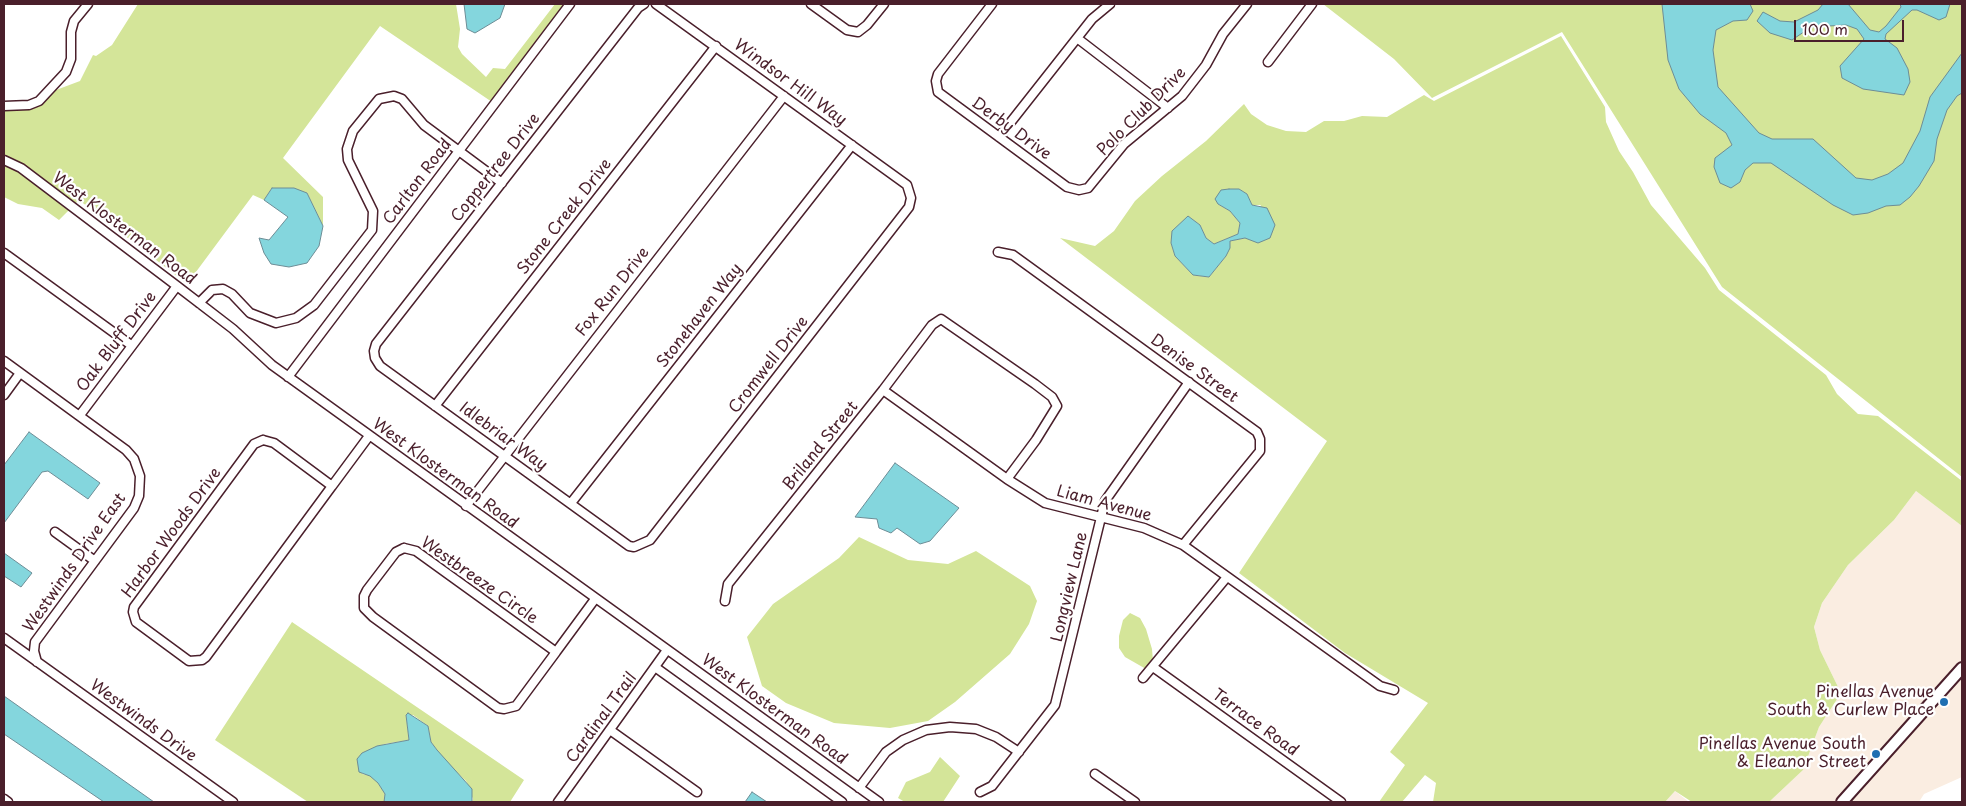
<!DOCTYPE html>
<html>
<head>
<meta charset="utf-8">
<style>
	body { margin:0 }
	#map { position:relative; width:1966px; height:806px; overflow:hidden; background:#fff; font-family:"Playpen Sans",sans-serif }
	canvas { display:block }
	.frame { position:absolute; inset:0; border:5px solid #4a1f2b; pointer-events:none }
	.scale { position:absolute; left:1794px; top:20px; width:110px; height:22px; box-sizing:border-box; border:2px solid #4a1f2b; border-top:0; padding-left:6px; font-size:15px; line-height:18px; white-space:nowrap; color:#4a1f2b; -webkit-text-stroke:4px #fff; paint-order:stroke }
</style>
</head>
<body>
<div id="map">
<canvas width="1966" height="806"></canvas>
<div class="frame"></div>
<div class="scale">100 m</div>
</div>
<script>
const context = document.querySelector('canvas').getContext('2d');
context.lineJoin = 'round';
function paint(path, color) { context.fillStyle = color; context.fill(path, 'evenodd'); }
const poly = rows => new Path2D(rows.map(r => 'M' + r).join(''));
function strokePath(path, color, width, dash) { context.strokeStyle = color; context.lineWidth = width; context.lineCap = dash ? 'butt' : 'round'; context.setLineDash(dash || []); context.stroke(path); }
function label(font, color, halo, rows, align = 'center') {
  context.font = font + ' "Playpen Sans",sans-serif'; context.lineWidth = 4.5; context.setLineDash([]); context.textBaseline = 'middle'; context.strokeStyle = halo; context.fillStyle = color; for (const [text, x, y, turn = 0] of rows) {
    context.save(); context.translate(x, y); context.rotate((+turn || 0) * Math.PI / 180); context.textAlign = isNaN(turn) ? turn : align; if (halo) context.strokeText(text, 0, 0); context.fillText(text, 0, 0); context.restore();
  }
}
const built = poly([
	[1916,491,1962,526,1962,663,1837,802,1769,802,1803,770,1819,727,1841,693,1820,650,1814,627,1822,603,1848,565,1894,520],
	[1962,674,1962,777,1924,794,1919,802,1847,802],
	[1675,791,1689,802,1692,802,1665,802]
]);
const green = poly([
	[138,4,456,4,460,29,458,47,462,54,486,77,493,68,505,69,555,4,564,4,492,102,380,26,283,158,323,197,323,226,307,193,272,188,264,200,253,195,187,284,79,200,75,204,23,164,4,155,4,111,29,109,40,105,56,90,80,81,93,55,96,56,112,45],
	[1323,4,1962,4,1962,477,1722,287,1562,32,1432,98,1394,59],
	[1561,36,1605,107,1606,122,1619,151,1633,172,1651,205,1705,268,1719,290,1826,375,1837,394,1858,414,1878,416,1962,481,1962,526,1916,491,1894,520,1848,565,1822,603,1814,627,1820,650,1841,693,1819,727,1803,770,1769,802,1692,802,1675,791,1665,802,1433,802,1436,783,1425,775,1402,802,1379,802,1405,765,1390,752,1428,703,1345,653,1239,573,1327,441,1060,238,1095,246,1114,231,1135,201,1162,176,1206,141,1244,104,1251,114,1267,125,1286,131,1306,132,1324,121,1344,121,1362,116,1387,117,1424,95,1434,101],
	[1229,189,1239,189,1247,194,1252,205,1261,205,1245,238,1229,241,1226,256,1209,277,1193,275,1175,256,1171,243,1173,231,1189,217,1200,225,1206,238,1214,244,1238,234,1240,223,1230,211,1218,204],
	[4,165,18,171,69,210,59,220,42,208,18,204,4,197],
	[859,537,908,560,948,564,976,551,1030,586,1037,601,1029,624,1010,654,955,702,928,721,890,728,834,723,786,703,762,686,747,637,773,604,839,558],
	[1130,613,1140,618,1146,629,1152,649,1153,661,1146,669,1125,657,1119,648,1119,636,1123,620],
	[292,622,524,780,510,802,472,802,473,799,466,781,445,762,437,750,431,742,428,726,413,715,406,715,409,740,385,744,362,753,362,774,370,775,378,783,385,794,384,802,308,802,215,740],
	[940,757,960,776,943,802,905,802,898,798,906,782,930,772]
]);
const water = poly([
	[464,4,505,4,500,18,475,33,467,29,464,4],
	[1662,4,1750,4,1753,11,1747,20,1733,21,1716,30,1713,50,1718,87,1759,133,1772,139,1813,139,1856,178,1872,180,1888,174,1903,163,1920,131,1930,97,1962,53,1962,93,1957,96,1947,110,1937,139,1934,161,1919,186,1910,197,1900,205,1886,206,1868,213,1853,215,1833,205,1771,163,1753,163,1745,170,1740,182,1731,188,1720,183,1714,167,1715,158,1732,145,1726,133,1700,114,1679,89,1668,60,1662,4],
	[1823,4,1848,4,1870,30,1879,32,1886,26,1901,7,1900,4,1950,4,1946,17,1939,20,1917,10,1912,10,1886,34,1885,39,1897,48,1908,69,1910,82,1904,95,1863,89,1842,78,1840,66,1864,39,1857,29,1846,25,1811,27,1792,40,1770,33,1757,21,1763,12,1780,21,1794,22,1818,10,1823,4],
	[272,188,294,188,307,193,323,226,319,246,307,263,289,267,271,264,264,253,259,238,269,240,288,217,264,200,272,188],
	[1229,189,1239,189,1247,194,1252,205,1267,208,1275,225,1270,238,1258,243,1245,238,1230,241,1230,248,1226,256,1209,277,1193,275,1175,256,1171,243,1172,231,1188,216,1200,225,1206,238,1214,244,1238,234,1240,223,1230,211,1218,204,1215,199,1221,190,1229,189],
	[29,432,100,483,88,499,48,471,42,472,4,523,4,465,29,432],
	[895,463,959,508,930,541,920,544,897,528,891,533,879,528,877,519,855,517,895,463],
	[4,553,32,573,21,587,4,576,4,553],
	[4,696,154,802,104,802,4,734,4,696],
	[408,713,428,726,431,742,437,750,472,789,472,802,384,802,385,794,378,783,370,776,359,772,357,759,362,753,377,746,409,740,406,715,408,713],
	[752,792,767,802,745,802,752,792]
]);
const minor = poly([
	[644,4,638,8,376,344,374,351,375,358,380,366,629,546,634,547,650,540,909,207,911,198,907,185,656,4],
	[811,4,847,30,858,32,867,25,884,4],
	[992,4,938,74,936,81,938,92,1067,187,1079,190,1088,188,1124,144,1182,96,1206,65,1223,34,1247,4],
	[1077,38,1168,108],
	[1268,62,1312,4],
	[4,106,29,105,39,101,66,72,71,59,71,32,74,21,88,4],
	[999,137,1092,19,1110,4],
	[4,160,21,168,177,286,233,329,272,365,879,802],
	[998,252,1013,255,1257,432,1260,439,1260,451,1183,545],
	[4,253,131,345],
	[199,303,212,290,223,289,232,294,250,313,276,323,296,318,314,305,372,230,373,211,348,160,347,149,353,131,379,99,394,96,402,99,424,125,502,183],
	[4,361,126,450,134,459,140,476,139,496,134,508,35,642,34,651,37,662],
	[288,377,570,4],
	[883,390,1007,479,1045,503,1144,528,1183,545,1380,686,1394,690],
	[4,395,20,373],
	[435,406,716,46],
	[80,415,177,286],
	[263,440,274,443,332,486,206,657,202,660,189,661,136,622,133,612,134,607,254,444,263,440],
	[332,486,369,436],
	[571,503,852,145],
	[466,506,784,96],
	[55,532,95,561],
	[404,548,416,551,556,652,516,706,504,709,498,708,373,617,364,608,364,596,367,590,396,552,404,548],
	[725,601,728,584,883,390,932,325,941,319,1035,384,1052,397,1057,406,1036,440,1007,479],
	[4,638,233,802],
	[556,652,595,599],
	[655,667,842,802],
	[1153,667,1341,802],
	[1143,678,1227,577],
	[610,730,697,792],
	[1095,774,1135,802],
	[859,788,886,752,903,740,926,730,950,727,976,729,996,737,1019,752],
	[980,792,992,786,1055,705,1105,501,1189,382],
	[4,799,8,802],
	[558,802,667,650]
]);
const major = poly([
	[1842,802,1962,668]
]);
const markers = [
	[1944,702,5,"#1f6fb2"],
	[1876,754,5,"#1f6fb2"]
];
const streetNames = [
	["Windsor Hill Way",790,83,36],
	["Polo Club Drive",1142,112,-45],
	["Derby Drive",1011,129,36],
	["Coppertree Drive",496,168,-52],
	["Carlton Road",418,182,-53],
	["Stone Creek Drive",565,217,-52],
	["West Klosterman Road",124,229,37],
	["Fox Run Drive",613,292,-52],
	["Stonehaven Way",700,316,-52],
	["Oak Bluff Drive",117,342,-53],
	["Cromwell Drive",769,365,-52],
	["Denise Street",1194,369,36],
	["Idlebriar Way",503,437,36],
	["Briland Street",821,446,-51],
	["West Klosterman Road",445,474,36],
	["Liam Avenue",1104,504,15],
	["Harbor Woods Drive",172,533,-54],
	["Westwinds Drive East",75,563,-55],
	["Westbreeze Circle",479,581,35],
	["Longview Lane",1070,587,-77],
	["West Klosterman Road",774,710,36],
	["Cardinal Trail",602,718,-54],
	["Westwinds Drive",143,721,36],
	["Terrace Road",1255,723,36]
];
const poiNames = [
	["Pinellas Avenue",1934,693],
	["South & Curlew Place",1934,711],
	["Pinellas Avenue South",1866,745],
	["& Eleanor Street",1866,763]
];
paint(built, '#faede1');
paint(green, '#d4e599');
paint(water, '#84d6dd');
strokePath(water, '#6d8d96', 1);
strokePath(minor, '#4a1f2b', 11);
strokePath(major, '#4a1f2b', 14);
strokePath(minor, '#fff', 8);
strokePath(major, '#fff', 10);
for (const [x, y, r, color] of markers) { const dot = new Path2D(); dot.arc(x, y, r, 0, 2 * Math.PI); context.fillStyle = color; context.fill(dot); strokePath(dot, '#fff', 2); }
label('16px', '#4a1f2b', '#fff', streetNames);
label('16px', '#4a1f2b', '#fff', poiNames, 'right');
</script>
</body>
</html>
